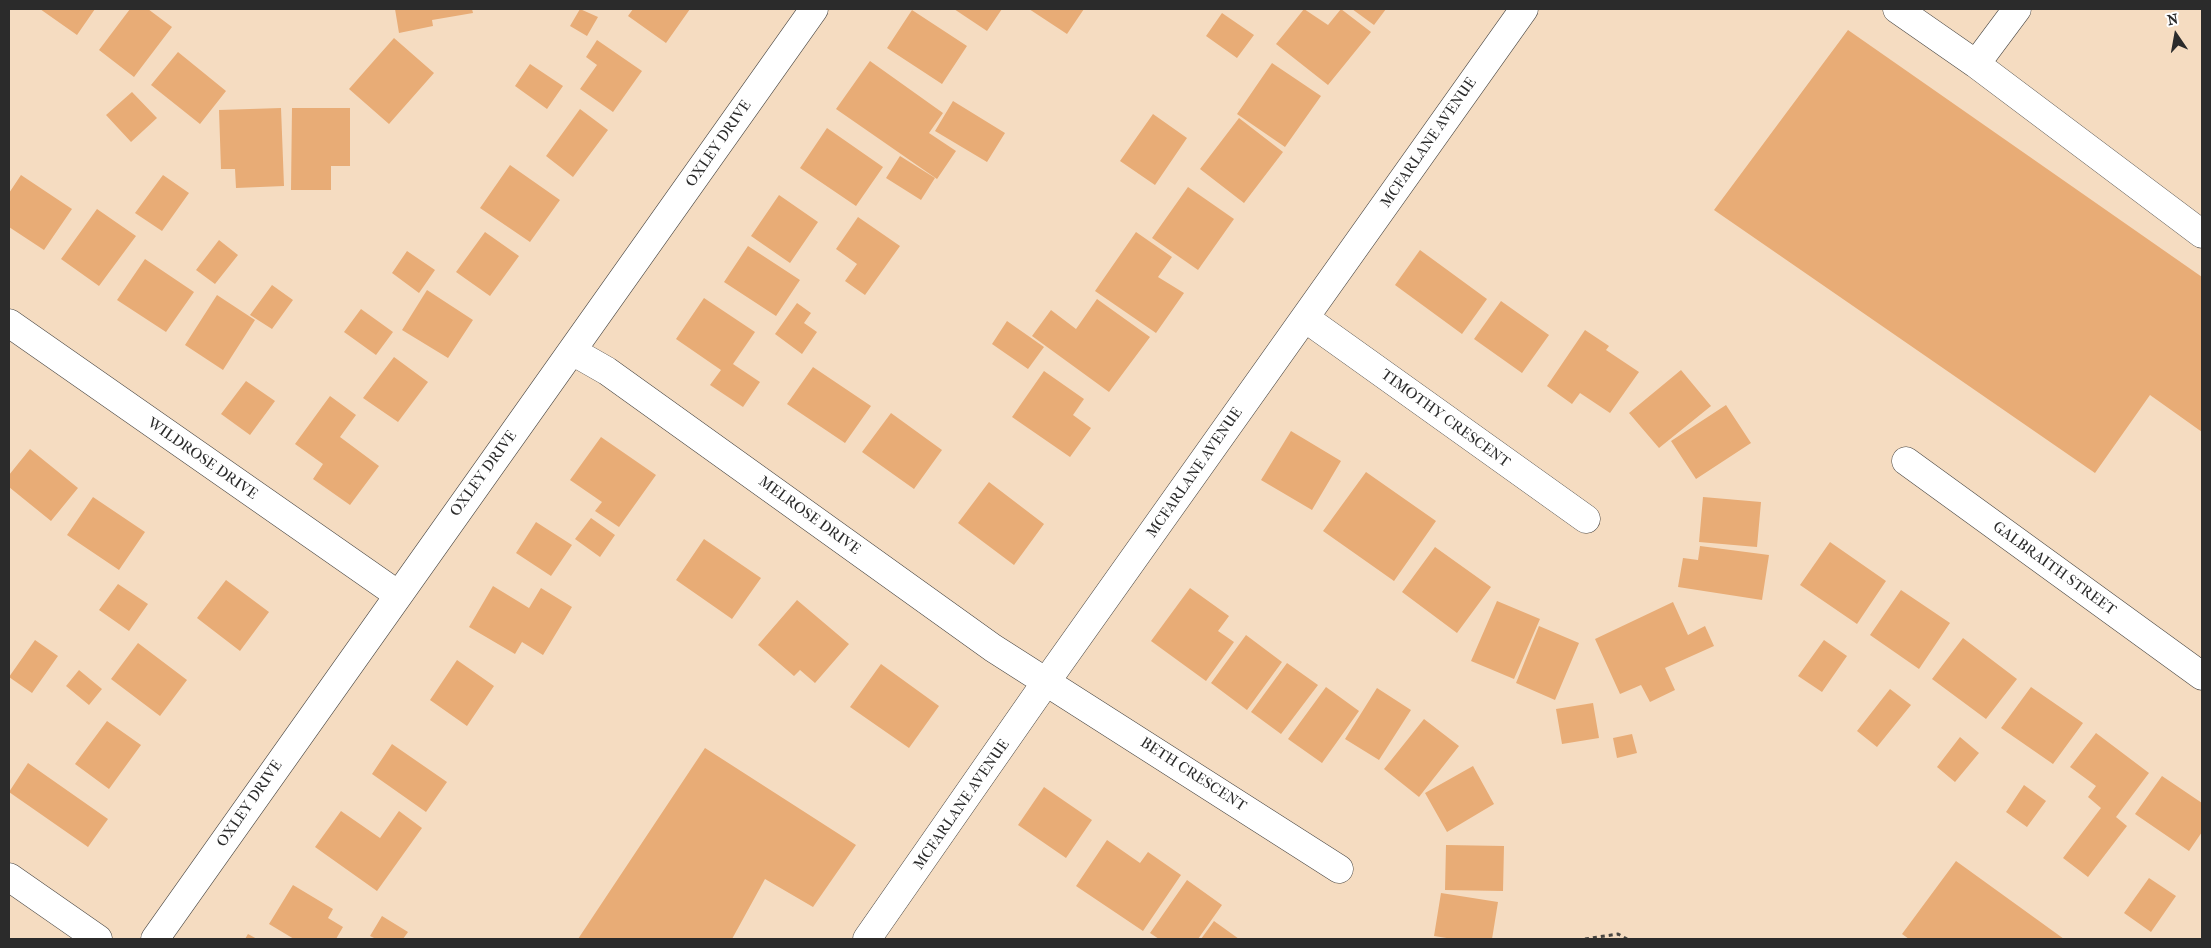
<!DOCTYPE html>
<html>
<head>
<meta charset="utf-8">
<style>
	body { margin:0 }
	#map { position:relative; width:2211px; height:948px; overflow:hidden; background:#f5dcc1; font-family:"IM FELL French Canon",serif }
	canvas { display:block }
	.frame { position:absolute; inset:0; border:10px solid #2b2b2b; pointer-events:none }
	.north { position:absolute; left:2151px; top:10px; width:50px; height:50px; -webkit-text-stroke:4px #fff; paint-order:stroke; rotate:348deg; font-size:14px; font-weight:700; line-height:20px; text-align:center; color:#2b2b2b }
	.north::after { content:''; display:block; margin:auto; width:18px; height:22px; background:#2b2b2b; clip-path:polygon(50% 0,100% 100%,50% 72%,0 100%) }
</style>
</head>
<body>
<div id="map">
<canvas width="2211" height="948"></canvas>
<div class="frame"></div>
<div class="north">N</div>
</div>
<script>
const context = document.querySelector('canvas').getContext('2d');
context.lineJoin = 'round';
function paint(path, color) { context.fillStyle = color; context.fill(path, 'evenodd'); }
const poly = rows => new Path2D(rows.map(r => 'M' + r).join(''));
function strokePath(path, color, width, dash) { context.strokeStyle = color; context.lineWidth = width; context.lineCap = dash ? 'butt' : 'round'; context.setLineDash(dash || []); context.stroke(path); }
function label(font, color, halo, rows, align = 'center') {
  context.font = font + ' "IM FELL French Canon",serif'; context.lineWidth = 5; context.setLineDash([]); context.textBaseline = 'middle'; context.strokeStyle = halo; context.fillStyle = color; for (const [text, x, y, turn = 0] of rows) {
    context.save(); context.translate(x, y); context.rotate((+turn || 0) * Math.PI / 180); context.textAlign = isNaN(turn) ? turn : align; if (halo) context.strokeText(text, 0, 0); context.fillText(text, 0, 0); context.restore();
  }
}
const building = poly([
	[40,9,95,9,77,35],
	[130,9,148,9,172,27,134,77,99,50],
	[395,9,472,9,473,13,432,20,433,26,399,33],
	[580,9,598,17,587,36,570,26],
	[633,9,690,9,666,43,628,16],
	[954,9,1002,9,987,31],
	[1029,9,1084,9,1067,34],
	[1304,9,1328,25,1341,9,1371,32,1328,85,1276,44],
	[1352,9,1386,9,1374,25],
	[912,10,967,46,942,84,887,48],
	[1222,13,1254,35,1237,58,1206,36],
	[1848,30,2202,277,2202,432,2150,395,2095,473,1714,210],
	[394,38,434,73,389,124,349,89],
	[597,40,642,71,613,112,580,89,597,65,586,57],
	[178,52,226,91,200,124,151,85],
	[870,61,943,113,929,133,956,151,937,179,836,109],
	[1272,63,1321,96,1285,147,1237,114],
	[530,64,563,86,547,109,515,86],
	[132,92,157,118,131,142,106,115],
	[953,101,1005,133,987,162,935,131],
	[281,108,284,186,236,188,235,169,221,169,219,110],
	[292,108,350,108,350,166,331,166,331,190,291,190],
	[580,109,608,130,573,177,546,156],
	[1153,114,1187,138,1155,185,1120,161],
	[1239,118,1283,152,1244,203,1200,169],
	[827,128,883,167,856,206,800,168],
	[900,156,935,178,921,200,886,178],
	[510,165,560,200,530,242,480,208],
	[21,175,72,209,44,250,9,227,9,193],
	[163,175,189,193,162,231,135,213],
	[1188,187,1234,219,1198,270,1152,238],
	[779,195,818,222,790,263,751,236],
	[97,209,136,236,99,286,61,259],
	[858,217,900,246,865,295,845,281,857,264,836,249],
	[485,232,519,256,490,296,456,272],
	[1136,232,1172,257,1158,277,1184,293,1156,333,1095,291],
	[219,240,238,255,215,284,196,270],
	[748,246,800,280,776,316,724,282],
	[1420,250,1487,299,1462,334,1395,285],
	[407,251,435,270,419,293,392,273],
	[145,259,194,292,166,332,117,300],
	[272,285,293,300,272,329,250,315],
	[427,290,473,320,448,358,402,330],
	[217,295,255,320,223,370,185,345],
	[704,298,755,332,733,364,760,382,743,407,710,385,721,370,676,339],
	[1097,299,1150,337,1109,392,1032,336,1051,310,1076,329],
	[1501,301,1549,335,1522,373,1474,339],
	[797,303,811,313,804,323,817,332,802,354,775,334],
	[361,309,393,332,376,355,344,332],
	[1007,321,1044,347,1028,369,992,344],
	[1585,330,1609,346,1606,350,1639,372,1610,413,1580,393,1572,404,1547,386],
	[394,357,428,382,398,422,363,398],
	[813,367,871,406,845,443,787,404],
	[1681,370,1711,406,1659,448,1629,413],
	[1044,371,1084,399,1073,415,1091,428,1070,457,1012,417],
	[246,381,275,401,250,435,221,414],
	[330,396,356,415,340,437,379,466,350,505,313,479,323,464,295,444],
	[1726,405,1751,443,1696,479,1671,441],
	[891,413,942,450,914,489,862,452],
	[1291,431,1341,461,1312,510,1261,480],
	[601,437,656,475,619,527,595,511,602,502,570,480],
	[30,449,78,488,51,521,9,487,9,475],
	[1366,472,1436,521,1394,581,1323,531],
	[989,482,1044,524,1014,565,958,523],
	[93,497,145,532,119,570,67,535],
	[1703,497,1761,502,1757,547,1699,542],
	[591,518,615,535,600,557,575,539],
	[536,522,572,545,551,576,516,553],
	[704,539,761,578,732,619,676,580],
	[1830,542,1886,581,1857,624,1800,585],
	[1700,546,1769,555,1762,600,1678,587,1683,558,1698,560],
	[1435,547,1491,587,1457,633,1402,592],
	[226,580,269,612,240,651,197,618],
	[118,584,148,604,129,631,99,610],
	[493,586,529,608,541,588,572,607,543,655,522,642,515,654,469,627],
	[1190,588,1229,616,1218,631,1234,642,1206,681,1151,641],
	[1901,590,1950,623,1919,669,1870,635],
	[797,600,849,644,815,683,800,670,794,676,758,645],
	[1497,601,1540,619,1514,679,1471,661],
	[1673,602,1688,635,1705,626,1714,646,1665,668,1675,690,1650,702,1641,685,1620,694,1595,639],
	[1539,626,1579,643,1555,700,1516,683],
	[1246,635,1282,662,1247,710,1211,683],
	[1963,638,2017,679,1986,719,1932,679],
	[35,640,58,656,32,693,9,677],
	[1824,640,1847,656,1822,692,1798,676],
	[138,643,187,680,160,716,111,679],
	[457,660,494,686,467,726,430,700],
	[1287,663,1318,685,1281,734,1251,712],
	[881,664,939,706,909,748,850,707],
	[79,670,102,689,89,705,66,686],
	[1326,687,1359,711,1322,763,1288,739],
	[2031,687,2083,723,2053,764,2001,728],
	[1377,688,1411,710,1379,760,1345,739],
	[1890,689,1911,705,1877,747,1857,731],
	[1593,703,1599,738,1562,744,1556,709],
	[1424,719,1459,746,1419,797,1384,769],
	[107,721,141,745,109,789,75,764],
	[2096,733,2149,773,2116,817,2127,826,2088,877,2063,858,2101,808,2088,797,2096,786,2070,767],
	[1632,734,1637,753,1617,758,1613,738],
	[1960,737,1979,753,1955,782,1937,767],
	[392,744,447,782,426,812,372,774],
	[705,748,856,845,813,907,765,879,732,939,578,939],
	[28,763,108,819,88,847,9,792],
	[1473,766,1494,804,1447,832,1425,793],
	[2162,776,2202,803,2202,832,2189,851,2135,814],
	[2024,785,2046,801,2027,827,2006,812],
	[1044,787,1092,820,1066,858,1018,825],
	[341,811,380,838,399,811,422,828,377,891,315,847],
	[1107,840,1140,863,1148,852,1181,875,1143,931,1076,886],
	[1446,845,1504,846,1503,891,1445,890],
	[1956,861,2064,939,1909,939,1902,934],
	[2149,878,2176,896,2151,932,2124,913],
	[1187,880,1222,905,1198,939,1159,939,1150,933],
	[293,885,333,909,328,918,343,927,336,939,294,939,269,924],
	[1441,893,1498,902,1492,939,1453,939,1434,936],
	[382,916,408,932,403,939,376,939,370,936],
	[1214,921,1239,939,1201,939],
	[248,934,257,939,245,939]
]);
const path = poly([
	[1585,939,1618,934,1627,939]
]);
const minor = poly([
	[1897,9,1976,64,2202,234],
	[1976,64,2017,9],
	[1305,318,1586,519],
	[9,323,397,594],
	[572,351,607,371,993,648,1339,869],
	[1906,461,2202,676],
	[9,877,98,939],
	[155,939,814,9],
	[867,939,1046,682,1524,9]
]);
const streetNames = [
	["MCFARLANE AVENUE",1429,143,-55],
	["OXLEY DRIVE",719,144,-55],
	["TIMOTHY CRESCENT",1445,419,36],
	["WILDROSE DRIVE",202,459,35],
	["MCFARLANE AVENUE",1195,473,-55],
	["OXLEY DRIVE",484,474,-54],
	["MELROSE DRIVE",809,516,36],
	["GALBRAITH STREET",2054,569,36],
	["BETH CRESCENT",1193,775,33],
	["OXLEY DRIVE",250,804,-55],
	["MCFARLANE AVENUE",962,805,-55]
];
paint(building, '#e8ac76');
strokePath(minor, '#494642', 29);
strokePath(path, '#494642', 3, [4, 4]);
strokePath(minor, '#fff', 28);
label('15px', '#2b2b2b', '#fff', streetNames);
</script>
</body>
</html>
